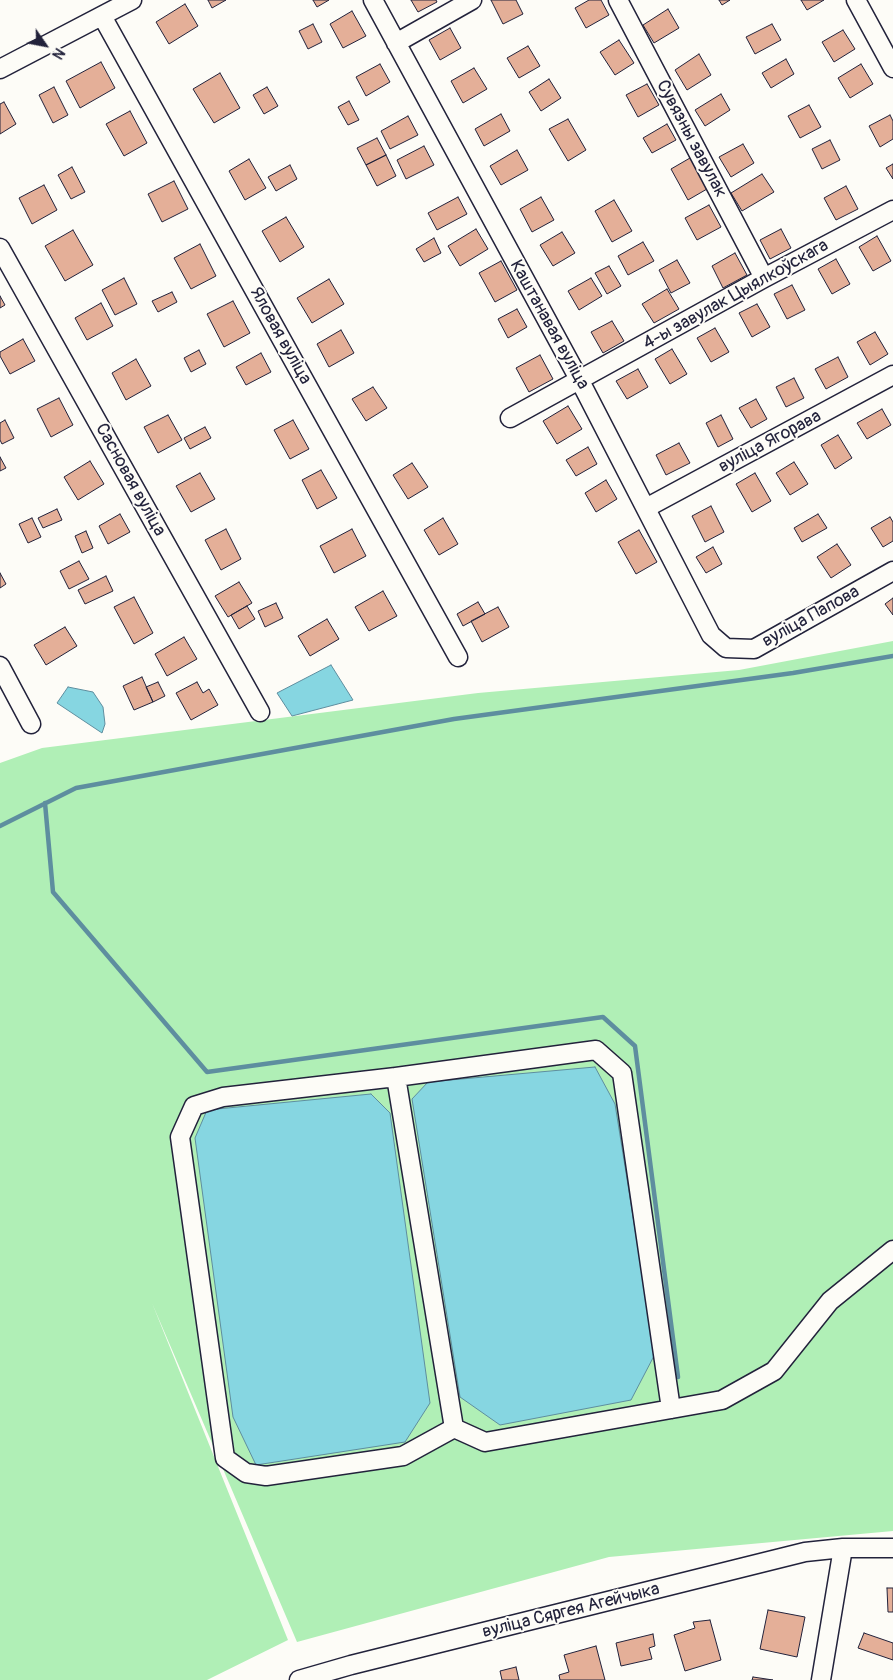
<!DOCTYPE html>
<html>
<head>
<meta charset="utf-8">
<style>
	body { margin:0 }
	#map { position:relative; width:893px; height:1680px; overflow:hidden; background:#fdfcf7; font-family:Pangolin,sans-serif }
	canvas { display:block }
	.north { position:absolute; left:20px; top:20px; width:50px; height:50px; -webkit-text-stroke:4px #fdfcf7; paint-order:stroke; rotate:123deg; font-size:14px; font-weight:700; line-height:20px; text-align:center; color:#22223b }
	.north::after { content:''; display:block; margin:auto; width:18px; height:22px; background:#22223b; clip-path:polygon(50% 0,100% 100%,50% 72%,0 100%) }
</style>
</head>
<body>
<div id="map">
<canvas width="893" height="1680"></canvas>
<div class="north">N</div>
</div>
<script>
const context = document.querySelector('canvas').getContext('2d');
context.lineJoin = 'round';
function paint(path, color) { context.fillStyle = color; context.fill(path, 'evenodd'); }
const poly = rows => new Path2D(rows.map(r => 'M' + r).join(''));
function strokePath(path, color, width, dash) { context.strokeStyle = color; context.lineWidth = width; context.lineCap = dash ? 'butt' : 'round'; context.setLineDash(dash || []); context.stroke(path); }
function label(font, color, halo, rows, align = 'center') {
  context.font = font + ' Pangolin,sans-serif'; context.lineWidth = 4; context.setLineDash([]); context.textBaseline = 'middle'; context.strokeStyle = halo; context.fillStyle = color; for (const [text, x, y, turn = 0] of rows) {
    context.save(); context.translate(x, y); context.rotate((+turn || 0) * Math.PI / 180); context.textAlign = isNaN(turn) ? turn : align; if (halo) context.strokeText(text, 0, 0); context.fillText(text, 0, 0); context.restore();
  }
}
const green = poly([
	[893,641,893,1531,609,1557,297,1642,152,1303,288,1640,207,1680,0,1680,0,763,42,748,478,693,739,670]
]);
const water = poly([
	[331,665,353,700,292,716,277,693,331,665],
	[68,687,93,692,103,707,105,724,102,733,57,703,68,687],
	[595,1067,615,1104,655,1354,631,1400,500,1425,460,1397,412,1099,428,1082,595,1067],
	[371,1094,390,1113,430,1403,405,1442,256,1465,233,1417,195,1138,207,1110,371,1094]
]);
const stream = poly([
	[45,803,53,892,207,1072,603,1017,635,1046,678,1377],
	[0,826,76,788,454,719,793,673,893,656]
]);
const building = poly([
	[208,0,226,0,212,8,208,0],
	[313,0,329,0,317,7,313,0],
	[411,0,436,0,437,2,418,12,411,0],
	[491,0,516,0,523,14,503,24,491,0],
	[589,0,601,0,609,15,586,28,575,8,589,0],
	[719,0,730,0,722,5,719,0],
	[801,0,824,0,807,10,801,0],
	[185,4,198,26,169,44,156,22,185,4],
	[668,9,679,28,654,43,643,25,668,9],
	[352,11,366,36,343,48,330,24,352,11],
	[313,24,322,42,308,49,299,31,313,24],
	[772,24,781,40,755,54,746,37,772,24],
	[450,28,461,48,440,60,429,40,450,28],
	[843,30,855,49,834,62,822,42,843,30],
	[619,40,634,63,615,75,600,52,619,40],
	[528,46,540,66,519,78,507,58,528,46],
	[699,54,711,75,687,90,675,70,699,54],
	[786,59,794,74,771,88,762,73,786,59],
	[101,62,115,88,80,108,66,81,101,62],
	[380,64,390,82,366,96,356,77,380,64],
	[861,64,873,84,850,98,838,78,861,64],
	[474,68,487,89,463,103,451,81,474,68],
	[220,73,240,108,214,123,193,89,220,73],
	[549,79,561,98,541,111,529,92,549,79],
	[647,84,659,105,638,117,626,95,647,84],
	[54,87,68,115,53,123,39,95,54,87],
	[267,87,278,106,264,114,253,95,267,87],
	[721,94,730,110,705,126,695,110,721,94],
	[349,101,359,120,348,125,338,107,349,101],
	[4,102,16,124,0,134,0,104,4,102],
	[809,105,821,127,800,138,788,116,809,105],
	[130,111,147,143,124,156,106,124,130,111],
	[501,114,510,131,484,146,475,129,501,114],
	[890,115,893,121,893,139,880,147,869,126,890,115],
	[408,116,418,135,390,149,381,131,408,116],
	[568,119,586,150,568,161,549,129,568,119],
	[667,124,676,140,652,153,643,138,667,124],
	[377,138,386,155,366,165,357,148,377,138],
	[830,140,840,160,822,169,812,149,830,140],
	[743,144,754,163,731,177,719,157,743,144],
	[424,146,434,165,406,179,397,160,424,146],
	[517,150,528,170,501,185,490,166,517,150],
	[386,155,396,176,377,186,366,165,386,155],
	[690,158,707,189,688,200,671,169,690,158],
	[249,159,266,188,245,200,229,171,249,159],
	[893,164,893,179,886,168,893,164],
	[290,165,297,179,276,191,268,177,290,165],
	[72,167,85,192,71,199,58,175,72,167],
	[762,174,774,192,742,211,731,193,762,174],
	[174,181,188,209,162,222,148,194,174,181],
	[44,185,57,210,32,224,19,198,44,185],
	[846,186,858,209,836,220,824,198,846,186],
	[458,197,467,214,437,230,428,213,458,197],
	[541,197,554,220,532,232,520,209,541,197],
	[614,200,632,231,612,242,595,211,614,200],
	[709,205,721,227,697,240,685,218,709,205],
	[286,217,304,247,280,262,262,231,286,217],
	[476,229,488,249,460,266,448,246,476,229],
	[781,229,791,248,770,259,760,240,781,229],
	[73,230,93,265,65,281,45,246,73,230],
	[562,232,575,253,553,266,540,245,562,232],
	[877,236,891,261,873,271,859,247,877,236],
	[434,238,441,253,424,262,416,249,434,238],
	[643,242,654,261,628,275,618,256,643,242],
	[200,244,216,276,191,289,174,258,200,244],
	[735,253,747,275,723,288,712,266,735,253],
	[836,259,850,284,832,294,818,269,836,259],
	[677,260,690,283,671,293,659,270,677,260],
	[501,261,517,290,495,302,479,273,501,261],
	[609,266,621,286,607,294,595,273,609,266],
	[124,278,137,304,115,315,102,290,124,278],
	[591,278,602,296,579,310,568,291,591,278],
	[329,279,344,304,312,323,297,298,329,279],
	[792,285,805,310,787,319,774,294,792,285],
	[667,289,679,309,654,323,642,304,667,289],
	[172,292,177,302,158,312,152,301,172,292],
	[0,296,5,305,0,308,0,296],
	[233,301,250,333,224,347,207,314,233,301],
	[101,303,113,326,87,340,75,318,101,303],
	[757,304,770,327,752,337,739,313,757,304],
	[517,309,527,327,508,338,498,319,517,309],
	[612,321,624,341,603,353,591,332,612,321],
	[715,328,729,352,711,362,697,338,715,328],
	[341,330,354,353,329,367,317,344,341,330],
	[875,332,888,354,870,365,857,342,875,332],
	[23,339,35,361,10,374,0,356,0,352,23,339],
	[672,349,687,374,670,384,655,359,672,349],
	[199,350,206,364,191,372,184,358,199,350],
	[261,353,271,372,246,385,236,367,261,353],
	[540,355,553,379,529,392,516,368,540,355],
	[838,357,848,377,826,389,815,369,838,357],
	[136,359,151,386,126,400,112,373,136,359],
	[638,369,648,387,627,399,616,381,638,369],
	[794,378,804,398,786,407,776,387,794,378],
	[373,387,387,408,366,421,352,399,373,387],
	[59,398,73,425,51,437,37,409,59,398],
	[756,399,767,419,751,428,739,408,756,399],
	[568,406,582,429,557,444,543,421,568,406],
	[882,409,891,425,867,439,857,423,882,409],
	[168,415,182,440,158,453,144,427,168,415],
	[721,415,733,439,718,447,706,423,721,415],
	[5,420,14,438,2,444,0,440,0,423,5,420],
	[293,420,309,449,290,459,274,430,293,420],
	[205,427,211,438,190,449,184,438,205,427],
	[838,435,852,458,835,469,821,445,838,435],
	[679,443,690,463,666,475,656,455,679,443],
	[588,447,597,464,576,476,566,460,588,447],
	[0,457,6,468,0,471,0,457],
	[90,461,104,484,78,500,64,477,90,461],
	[794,462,808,484,790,495,776,473,794,462],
	[412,463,428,487,408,499,393,475,412,463],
	[321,470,337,498,317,509,302,480,321,470],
	[200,473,215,499,191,512,176,486,200,473],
	[755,473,771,501,752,512,736,484,755,473],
	[606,480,617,499,596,512,585,493,606,480],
	[711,506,724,532,705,542,692,516,711,506],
	[57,509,62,520,43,528,38,518,57,509],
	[120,514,130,532,108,544,99,526,120,514],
	[818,514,827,528,802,542,794,528,818,514],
	[890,517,893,522,893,541,883,547,871,528,890,517],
	[32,518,41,537,28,543,19,524,32,518],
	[443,518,458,544,439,555,424,530,443,518],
	[226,529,241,559,221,570,205,540,226,529],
	[352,529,366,556,334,573,320,546,352,529],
	[639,530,657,562,636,574,618,542,639,530],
	[86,531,93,548,82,553,75,536,86,531],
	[837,544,851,565,831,578,817,557,837,544],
	[713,547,722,564,706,573,696,557,713,547],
	[79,561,89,579,69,589,60,571,79,561],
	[0,573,6,584,0,588,0,573],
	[106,576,113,591,85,604,78,590,106,576],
	[239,582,252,603,228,617,215,596,239,582],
	[383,591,397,616,369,631,355,607,383,591],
	[134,597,153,633,134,644,114,607,134,597],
	[893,598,893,615,885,604,893,598],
	[478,602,485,614,463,626,457,614,478,602],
	[276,603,283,618,265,627,258,611,276,603],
	[247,606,255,619,239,629,231,615,247,606],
	[498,607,509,627,482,642,471,621,498,607],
	[327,619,339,639,310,656,298,636,327,619],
	[65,627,77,646,46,665,34,645,65,627],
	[184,637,197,659,167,676,155,654,184,637],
	[142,677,153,702,134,710,123,686,142,677],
	[158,682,165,696,153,702,146,687,158,682],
	[197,682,203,693,209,689,218,705,191,720,176,693,197,682],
	[887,1588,893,1588,893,1612,888,1612,887,1588],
	[768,1610,805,1617,797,1657,760,1649,768,1610],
	[710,1620,721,1660,685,1671,674,1635,695,1628,693,1622,710,1620],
	[864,1633,893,1643,893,1660,858,1648,864,1633],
	[653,1634,655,1646,649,1648,652,1659,621,1666,616,1643,653,1634],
	[596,1646,605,1680,560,1680,559,1675,569,1672,564,1655,596,1646],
	[516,1667,519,1680,502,1680,500,1671,516,1667],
	[753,1677,773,1680,752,1680,753,1677]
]);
const minor = poly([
	[373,0,580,381,711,635,726,648,754,649,893,571],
	[618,0,764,278],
	[856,0,893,68],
	[102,16,458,657],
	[396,43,472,0],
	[0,69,132,0],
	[0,248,260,712],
	[510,418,764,278,893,210],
	[646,508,893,375],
	[0,666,31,724],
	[396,1077,454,1428],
	[671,1409,622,1073,596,1050,396,1077,223,1097,194,1106,180,1137,225,1458,246,1473,266,1476,403,1456,454,1428,485,1442,722,1400,774,1371,830,1301,893,1250],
	[299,1680,351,1665,805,1552,843,1548,893,1548],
	[821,1680,843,1548]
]);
const streetNames = [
	["Сувязны завулак",691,139,62],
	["4-ы завулак Цыялкоўскага",736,295,-29],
	["Каштанавая вуліца",549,325,61],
	["Яловая вуліца",280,336,61],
	["вуліца Ягорава",770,442,-28],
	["Сасновая вуліца",130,480,61],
	["вуліца Папова",811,617,-29],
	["вуліца Сяргея Агейчыка",571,1611,-14]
];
paint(green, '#b0efb6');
paint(water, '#86d6e1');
strokePath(water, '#5e8e9f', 1);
strokePath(stream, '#5e8e9f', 4.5);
paint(building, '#e4af98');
strokePath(building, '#22223b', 1);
strokePath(minor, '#22223b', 21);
strokePath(minor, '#fdfcf7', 18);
label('18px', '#22223b', '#fdfcf7', streetNames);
</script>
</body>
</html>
